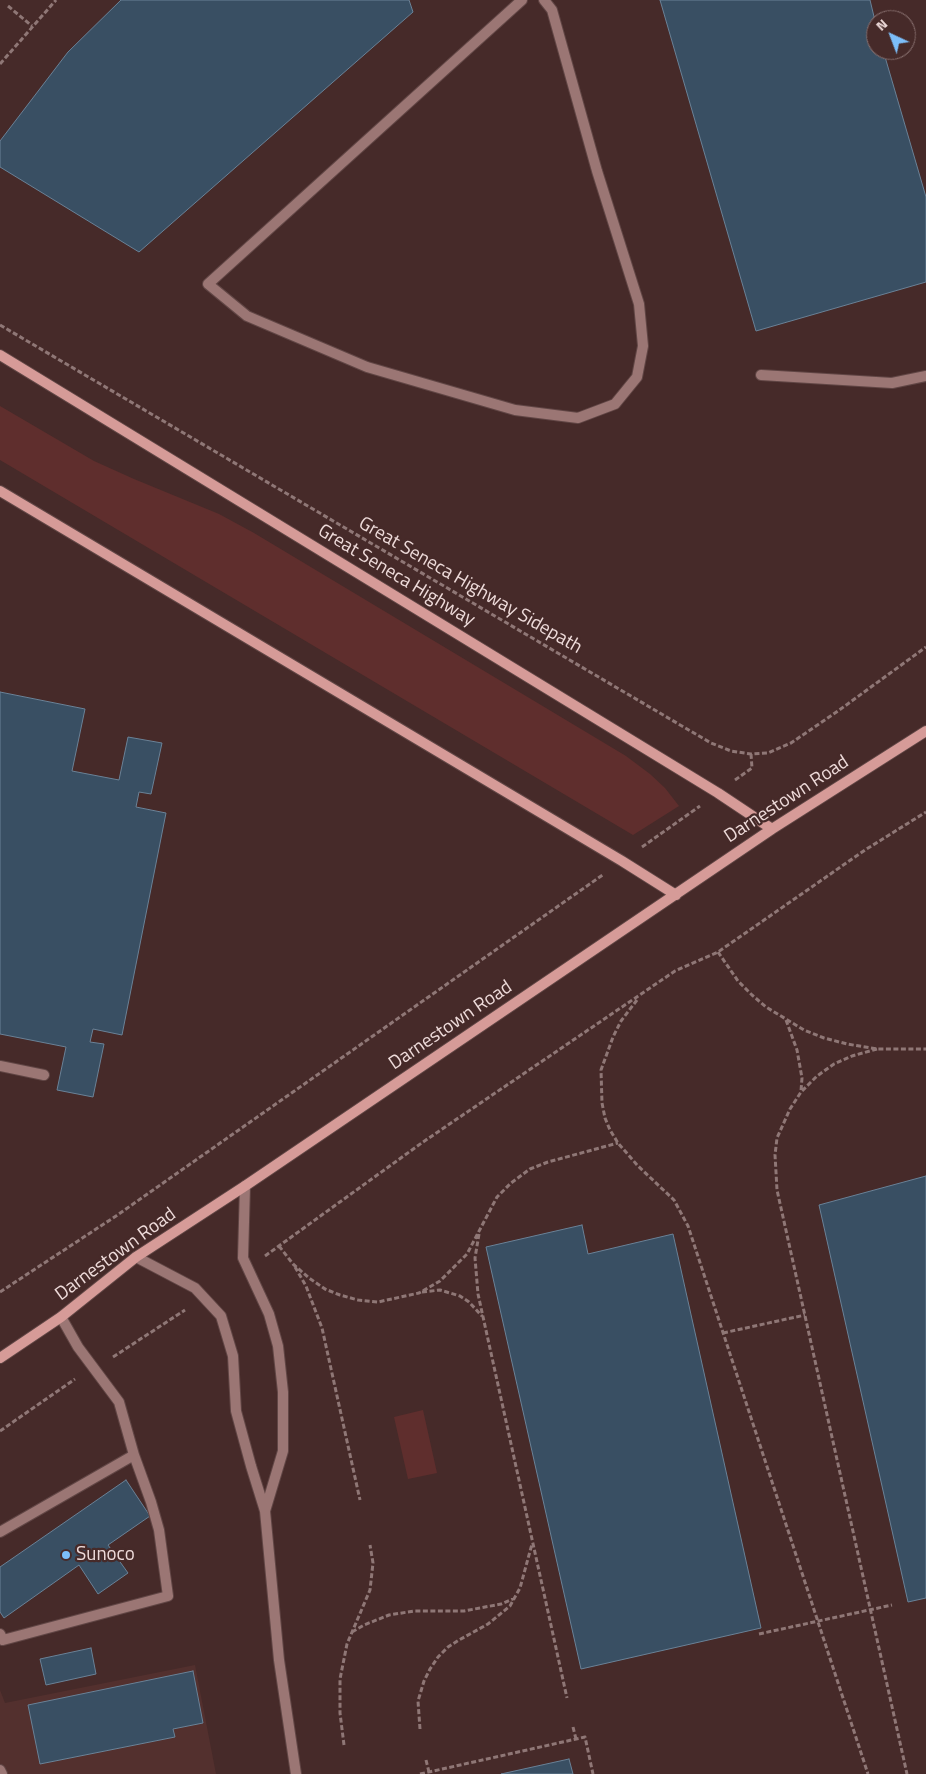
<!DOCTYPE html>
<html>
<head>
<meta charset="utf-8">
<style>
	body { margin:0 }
	#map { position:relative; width:926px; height:1774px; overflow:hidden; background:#462a29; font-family:"Titillium Web",sans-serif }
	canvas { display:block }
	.north { position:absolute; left:866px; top:10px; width:50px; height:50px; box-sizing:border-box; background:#462a29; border:1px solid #897170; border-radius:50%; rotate:317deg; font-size:14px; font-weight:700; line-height:20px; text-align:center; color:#eedbda }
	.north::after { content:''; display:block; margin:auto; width:18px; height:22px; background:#7cbef9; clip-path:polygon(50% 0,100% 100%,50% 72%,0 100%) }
</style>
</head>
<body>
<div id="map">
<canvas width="926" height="1774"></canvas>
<div class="north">N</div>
</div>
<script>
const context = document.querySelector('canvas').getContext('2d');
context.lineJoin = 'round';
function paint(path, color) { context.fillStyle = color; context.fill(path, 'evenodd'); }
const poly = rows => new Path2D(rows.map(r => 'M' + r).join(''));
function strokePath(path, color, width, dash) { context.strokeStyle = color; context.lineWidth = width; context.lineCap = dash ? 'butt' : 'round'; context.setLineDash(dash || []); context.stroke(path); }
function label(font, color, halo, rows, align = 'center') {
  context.font = font + ' "Titillium Web",sans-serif'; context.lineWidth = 4.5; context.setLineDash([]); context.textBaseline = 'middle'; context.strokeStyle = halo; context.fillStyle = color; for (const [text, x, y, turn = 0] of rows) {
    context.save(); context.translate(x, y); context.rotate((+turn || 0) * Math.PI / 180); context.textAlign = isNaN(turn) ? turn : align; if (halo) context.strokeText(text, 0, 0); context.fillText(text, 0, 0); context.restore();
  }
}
const built = poly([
	[195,1665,216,1774,0,1774,0,1690,5,1703]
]);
const green = poly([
	[0,406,94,461,134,479,219,514,254,533,626,756,650,774,665,788,679,806,633,835,0,460],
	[423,1410,437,1473,408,1479,394,1417]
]);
const building = poly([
	[121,0,409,0,413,12,139,252,0,167,0,141,68,52,121,0],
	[660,0,870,0,876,25,876,50,883,50,926,197,926,282,756,331,660,0],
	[0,692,85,709,72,771,119,780,128,737,162,743,151,794,139,792,136,807,166,813,122,1035,93,1029,90,1042,104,1044,93,1097,57,1090,66,1047,0,1034,0,692],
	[926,1176,926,1598,908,1602,819,1205,926,1176],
	[582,1225,588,1254,673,1234,761,1628,581,1669,486,1247,582,1225],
	[126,1480,150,1516,108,1545,128,1573,98,1594,79,1565,4,1618,0,1612,0,1567,126,1480],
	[91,1648,96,1674,46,1685,40,1659,91,1648],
	[193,1671,203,1723,173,1729,175,1737,40,1764,28,1705,193,1671],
	[569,1759,573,1774,501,1774,569,1759]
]);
const path = poly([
	[8,6,32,26],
	[0,64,56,0],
	[0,325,670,719,711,743,731,751,751,754,768,753,791,743,838,711,926,647],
	[735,780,752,768,751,754],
	[642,847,700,806],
	[718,952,738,981,752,995,766,1007,804,1030,824,1038,847,1044,877,1049,926,1049],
	[637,1000,621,1021,613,1037,601,1070,602,1103,605,1118,610,1130,618,1143,638,1166,674,1200,688,1226,868,1774],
	[786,1020,797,1050,802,1078,801,1091],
	[877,1049,852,1056,834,1064,817,1076,801,1092,790,1109,777,1138,775,1155,776,1172,777,1190,907,1774],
	[479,1234,475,1258,478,1294,567,1698],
	[279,1246,293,1264,309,1278,325,1289,340,1295,358,1300,378,1302,419,1293,440,1281,467,1254,497,1197,511,1183,530,1169,548,1162,618,1143],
	[265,1256,423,1142,675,971,718,952,865,850,926,812],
	[295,1267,306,1286,322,1328,360,1500],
	[0,1292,116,1216,604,874],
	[422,1292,440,1290,460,1296,469,1302,482,1316],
	[723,1333,805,1315],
	[113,1357,185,1310],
	[0,1431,75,1379],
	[352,1632,364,1625,389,1615,414,1611,464,1611,501,1604,515,1598],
	[759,1634,892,1605],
	[573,1727,576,1739],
	[420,1729,418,1701,424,1681,430,1669,438,1657,448,1647,459,1640,488,1624,510,1606,520,1588,532,1544],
	[344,1745,340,1713,340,1679,347,1644,370,1590,373,1563,370,1545],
	[426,1760,429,1772],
	[420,1774,585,1737,593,1774]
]);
const lane = poly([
	[522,0,208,284,247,316,367,367,515,410,578,418,615,404,637,377,643,346,639,304,597,171,552,10,544,0],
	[761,375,892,383,926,376],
	[0,1066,44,1075],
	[0,1532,134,1455,119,1402,78,1347,61,1317],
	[0,1634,3,1640,168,1596,159,1530,151,1502,134,1455],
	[0,1770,2,1774]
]);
const street = poly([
	[245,1186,243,1258,269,1314,278,1346,283,1392,283,1451,265,1511],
	[136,1257,195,1288,221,1316,233,1356,236,1411,251,1466,265,1511,279,1660,296,1774]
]);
const secondary = poly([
	[0,355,718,793,772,829],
	[0,491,622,861,676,895],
	[0,1358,61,1317,136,1257,245,1186,772,829,926,731]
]);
const markers = [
	[66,1555,5,"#7cbef9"]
];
const streetNames = [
	["Great Seneca Highway",396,576,31],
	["Great Seneca Highway Sidepath",470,586,30],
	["Darnestown Road",787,800,-33],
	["Darnestown Road",451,1026,-34],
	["Darnestown Road",116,1255,-36]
];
const poiNames = [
	["Sunoco",76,1555]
];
paint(built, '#53302e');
paint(green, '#5f2e2d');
paint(building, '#394f63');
strokePath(building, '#6a8297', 1);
strokePath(lane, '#614645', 12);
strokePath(street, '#614645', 12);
strokePath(secondary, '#614645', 12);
strokePath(path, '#8f7776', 3, [5, 2.5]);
strokePath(lane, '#9b7674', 10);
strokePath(street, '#9b7674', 10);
strokePath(secondary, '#d69b98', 10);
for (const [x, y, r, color] of markers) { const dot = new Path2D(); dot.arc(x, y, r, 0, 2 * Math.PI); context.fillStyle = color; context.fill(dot); strokePath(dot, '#462a29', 2); }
label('19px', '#eedbda', '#462a29', streetNames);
label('19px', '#eedbda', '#462a29', poiNames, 'left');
</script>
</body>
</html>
